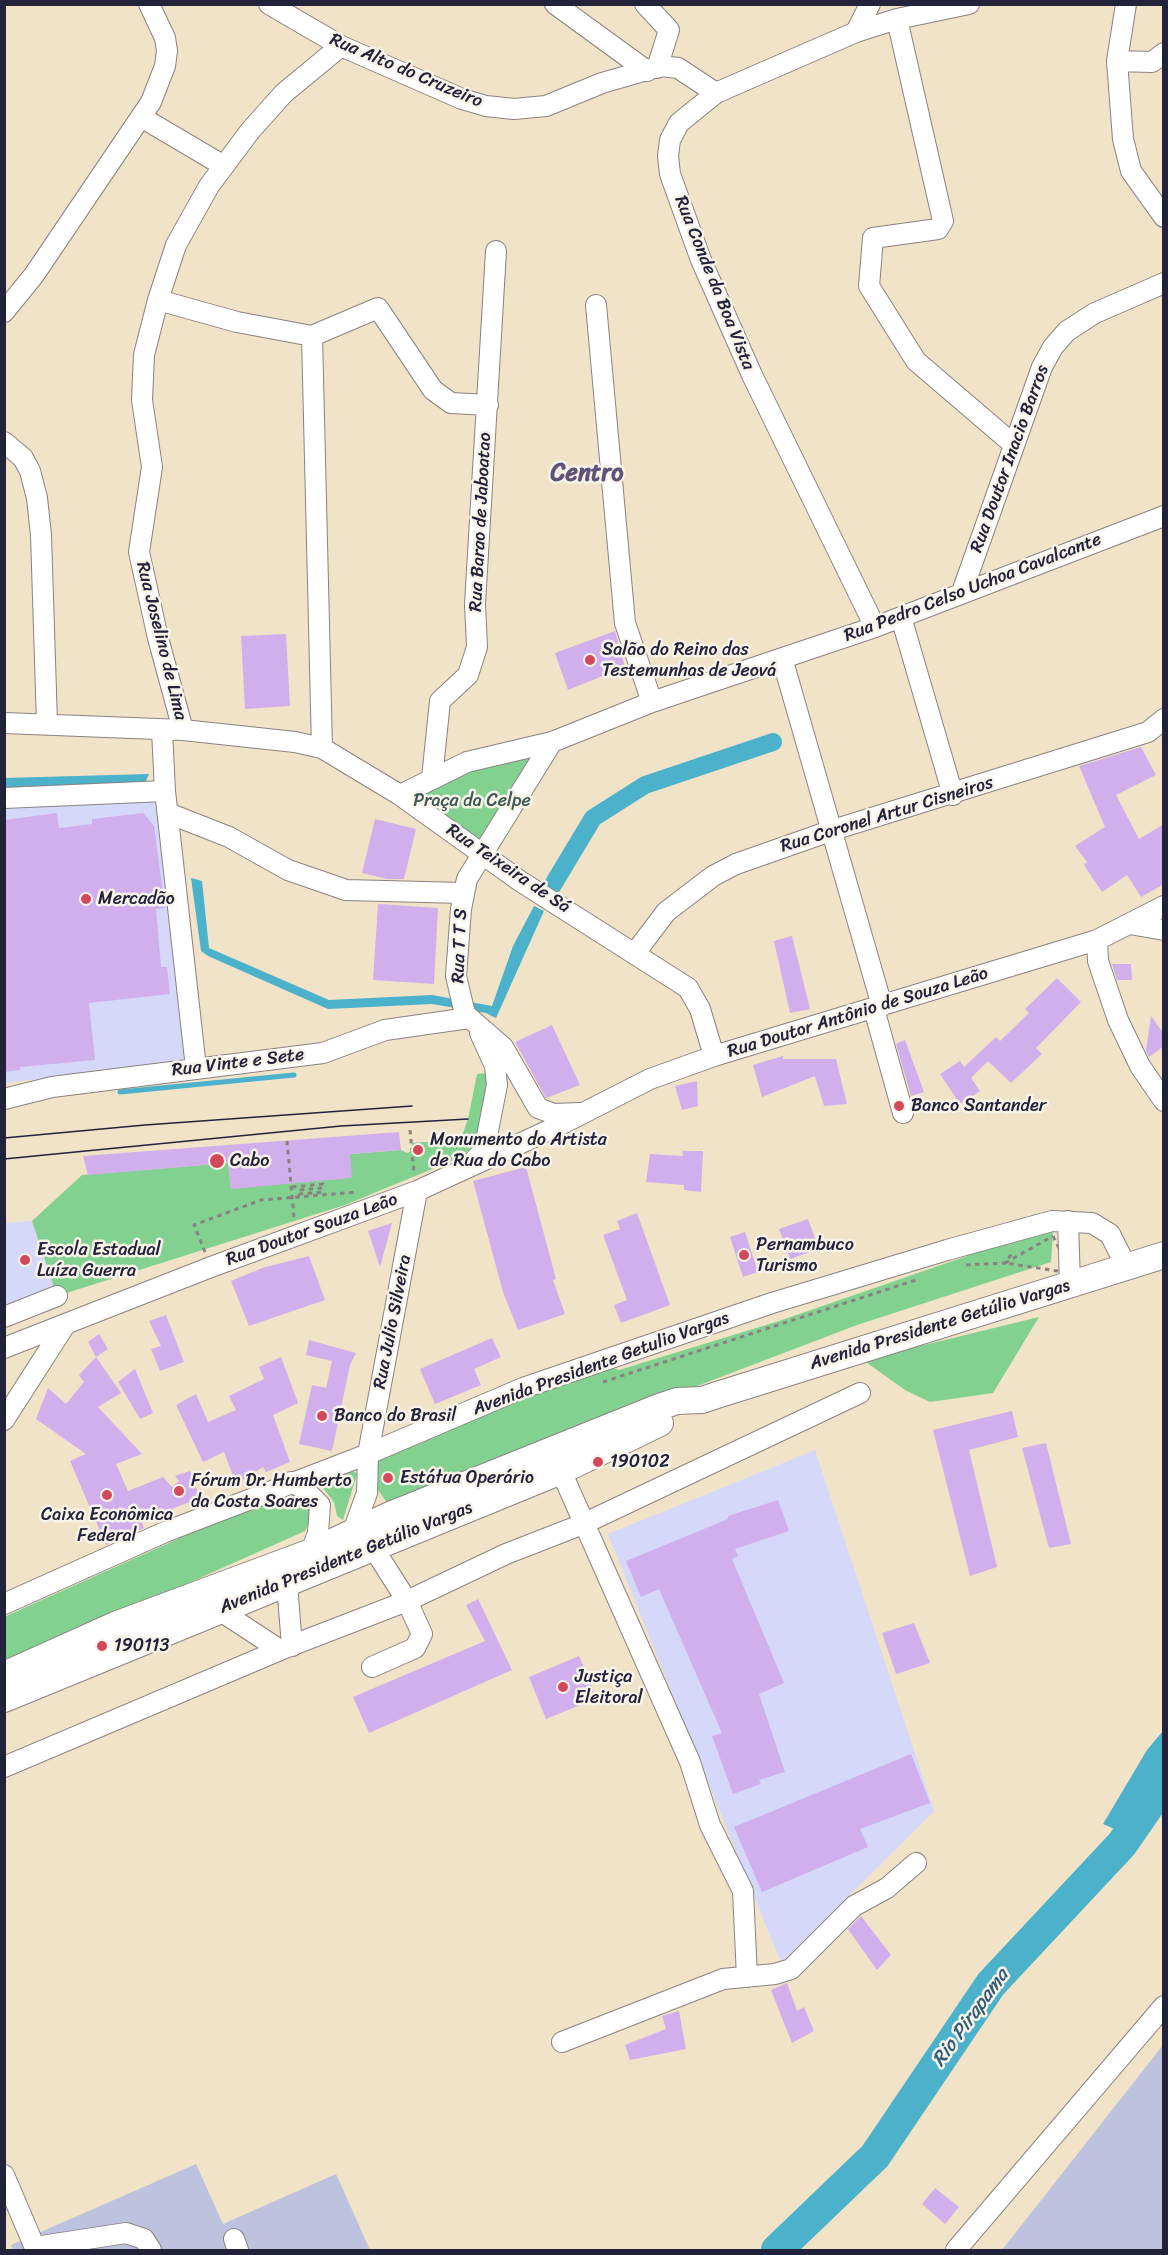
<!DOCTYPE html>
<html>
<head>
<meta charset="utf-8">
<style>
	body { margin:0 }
	#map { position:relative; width:1168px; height:2255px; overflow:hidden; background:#f1e3c7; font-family:Sriracha,sans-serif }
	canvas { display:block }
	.frame { position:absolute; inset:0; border:6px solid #22223b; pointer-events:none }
</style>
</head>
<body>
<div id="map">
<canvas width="1168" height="2255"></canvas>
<div class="frame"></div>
</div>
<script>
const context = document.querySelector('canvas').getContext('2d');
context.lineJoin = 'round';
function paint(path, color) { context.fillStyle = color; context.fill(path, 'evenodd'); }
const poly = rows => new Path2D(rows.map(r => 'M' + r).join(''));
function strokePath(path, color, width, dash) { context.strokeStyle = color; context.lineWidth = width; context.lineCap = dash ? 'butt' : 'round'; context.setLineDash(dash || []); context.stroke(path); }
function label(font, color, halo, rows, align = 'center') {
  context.font = font + ' Sriracha,sans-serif'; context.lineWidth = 5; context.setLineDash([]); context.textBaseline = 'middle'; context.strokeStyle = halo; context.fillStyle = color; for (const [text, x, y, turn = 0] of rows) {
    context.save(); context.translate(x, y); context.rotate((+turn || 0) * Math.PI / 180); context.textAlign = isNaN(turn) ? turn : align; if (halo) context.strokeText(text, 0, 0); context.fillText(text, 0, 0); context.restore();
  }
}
const built = poly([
	[154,797,188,1058,185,1062,5,1083,5,805],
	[32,1221,57,1296,5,1317,5,1223],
	[815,1450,934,1811,781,1963,608,1534]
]);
const industrial = poly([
	[1163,2045,1163,2250,1002,2250],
	[196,2164,223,2224,336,2174,370,2250,13,2250,11,2245]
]);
const green = poly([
	[552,742,483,856,400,795],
	[489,1073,481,1130,474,1145,459,1158,345,1205,57,1296,32,1221,82,1175,228,1163,231,1188,350,1154,401,1150,407,1153,412,1151,412,1143,452,1140,462,1136,468,1119,477,1074],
	[1025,1217,1039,1219,1053,1233,1051,1262,857,1325,388,1504,373,1483,374,1457,417,1445,599,1363,619,1370,779,1321,967,1256,982,1231],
	[1039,1317,993,1393,930,1402,905,1390,863,1360],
	[351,1469,357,1474,343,1520,337,1516,334,1502,323,1488,324,1482],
	[287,1490,304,1495,310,1508,310,1520,305,1531,5,1665,4,1617]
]);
const water = poly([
	[149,774,145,783,5,789,4,778],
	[191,878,202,881,209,948,329,1000,432,995,492,1006,513,946,534,906,544,911,496,1018,486,1013,432,1004,328,1009,208,956,201,951],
	[1163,1731,1163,1809,1140,1840,1103,1824,1147,1750]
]);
const stream = poly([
	[120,1092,294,1075]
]);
const canal = poly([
	[551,888,593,818,645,785,773,742]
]);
const river = poly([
	[777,2250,875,2156,991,1984,1122,1844,1164,1783]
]);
const building = poly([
	[615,631,625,667,568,690,555,653],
	[286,634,290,706,245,709,241,636],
	[1141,747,1156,775,1116,795,1139,839,1164,824,1164,884,1141,897,1127,875,1102,892,1084,865,1087,862,1075,846,1105,827,1079,766],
	[57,813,59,828,92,824,92,819,143,813,154,826,165,908,156,909,161,967,167,967,170,994,89,1003,95,1060,20,1067,20,1070,4,1072,4,820],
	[375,819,416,829,404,879,387,879,362,873],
	[378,904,438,908,434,984,373,980],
	[792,936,810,1009,790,1013,774,941],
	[1112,964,1131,964,1132,980,1117,980],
	[1057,978,1081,1002,1036,1048,1042,1054,1011,1083,988,1061,971,1078,980,1091,960,1104,940,1074,960,1061,964,1067,996,1037,1000,1041,1029,1013,1025,1009],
	[1151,1016,1164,1034,1164,1046,1149,1057,1146,1051],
	[552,1025,580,1085,546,1098,515,1042],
	[905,1040,924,1092,911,1096,896,1044],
	[783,1056,783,1059,836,1059,847,1104,824,1106,815,1076,762,1097,753,1065],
	[697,1081,698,1106,682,1110,675,1086],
	[399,1132,401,1150,350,1154,352,1178,231,1189,228,1163,88,1175,83,1156],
	[682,1151,703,1151,701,1192,684,1190,684,1185,646,1182,650,1154,683,1156],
	[526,1167,556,1279,553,1280,565,1314,518,1330,503,1292,473,1181],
	[637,1213,670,1305,621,1323,614,1305,627,1300,603,1235,620,1229,617,1221],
	[808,1219,819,1249,790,1259,779,1229],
	[392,1223,380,1267,368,1231],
	[745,1232,758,1272,743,1277,730,1237],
	[309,1256,325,1300,249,1326,231,1281,262,1268],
	[166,1315,184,1362,160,1371,151,1349,161,1346,149,1321],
	[99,1334,108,1349,96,1357,88,1342],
	[492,1338,501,1357,474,1369,481,1385,435,1404,420,1369],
	[309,1340,356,1353,350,1365,332,1451,299,1444,312,1385,326,1388,332,1361,306,1355],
	[96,1357,121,1393,98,1407,142,1454,116,1464,128,1491,163,1477,172,1487,179,1481,175,1476,190,1471,200,1498,141,1521,144,1528,106,1545,70,1461,86,1454,36,1419,48,1388,66,1404,84,1382,79,1375],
	[281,1357,298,1403,273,1415,290,1462,266,1472,263,1467,236,1484,224,1452,203,1462,176,1405,196,1394,208,1422,236,1410,229,1396,264,1379,259,1367],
	[135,1369,153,1413,140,1419,118,1382],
	[1012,1411,1018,1437,969,1450,997,1567,970,1576,933,1430],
	[1046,1443,1071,1544,1049,1548,1022,1448],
	[778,1500,789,1531,735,1549,738,1556,732,1559,784,1683,759,1694,785,1772,759,1780,761,1784,733,1794,712,1736,722,1733,659,1589,641,1597,626,1561,728,1519,728,1516],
	[478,1599,512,1670,369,1733,353,1697,485,1641,466,1605],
	[914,1623,930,1663,896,1674,882,1633],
	[579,1656,597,1698,546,1719,529,1677],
	[911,1754,930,1803,860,1829,868,1847,762,1892,734,1827],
	[861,1916,891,1955,877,1970,848,1929],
	[787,1983,797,2011,804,2007,814,2031,792,2043,771,1990],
	[679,2011,686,2049,630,2060,625,2045,666,2029,662,2016],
	[935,2188,959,2207,945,2224,922,2204]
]);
const path = poly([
	[410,1130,414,1173],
	[287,1141,294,1217],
	[292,1187,323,1184,323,1188,299,1190,299,1194,324,1192,324,1195],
	[1053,1236,1071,1273,1005,1263,1053,1236],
	[205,1252,194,1225,261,1200,358,1192],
	[966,1265,1005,1263,1013,1252],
	[603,1382,916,1280]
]);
const minor = poly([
	[269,4,341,46,462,99,486,106,514,109,546,106,602,83,661,66,678,68,716,93],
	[555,4,647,71],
	[645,4,669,30,657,68],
	[1126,4,1117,61,1123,139,1131,171,1164,217],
	[897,19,943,221,938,229,873,238,869,286,916,361,1013,444],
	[856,32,870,4],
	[1117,61,1152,62,1164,53],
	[141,117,224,166],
	[158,300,237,322,312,336,378,308,433,390,451,403,488,405],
	[596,305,625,623,652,702],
	[4,312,34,275,151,102,165,66,167,51,165,38,149,4],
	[312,336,322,748],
	[4,442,23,458,30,471,37,498,41,535,47,723],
	[962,592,1042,367,1053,347,1067,331,1095,313,1164,283],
	[901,617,953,795],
	[875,627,752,375,701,260,670,174,668,156,670,140,679,123,716,93,856,32,897,19,969,4],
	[782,658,882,1006],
	[4,723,183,730,295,742,322,748,400,795,520,881,688,988,700,1009,714,1056],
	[162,730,165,791,196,1068],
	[183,730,158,638,139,552,152,467,142,400,144,355,158,300,176,245,209,186,250,131,284,93,341,46],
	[552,742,467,879,461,909,456,976,465,1014,503,1047,538,1108,554,1114,580,1113],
	[432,778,440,701,468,675,477,647,475,604,496,251],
	[400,795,467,762,552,742,652,702,875,627,1164,516],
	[4,798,165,791],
	[168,813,229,837,288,870,346,890,463,893],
	[1130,924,1164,930],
	[1097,940,1098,961,1118,1020,1140,1066,1164,1101],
	[635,953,666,912,713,876,736,864,833,830,1148,732,1164,719],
	[874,1009,903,1113],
	[4,1099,52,1087,323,1053,385,1030,469,1018],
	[468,1167,482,1152,486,1141,497,1085,495,1066,480,1033],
	[1068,1221,1070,1284],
	[4,1317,57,1296],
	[4,1348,211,1267,417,1191,556,1127,650,1079,714,1056,1097,940,1164,906],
	[4,1420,65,1325],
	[561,1471,690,1762,710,1825,743,1891,747,1977],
	[291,1482,304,1489,320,1505,318,1533,311,1552],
	[351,1537,367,1493,368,1454,417,1191],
	[287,1584,292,1646],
	[4,1604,165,1532,368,1454,523,1388,772,1303,947,1250,1052,1221,1092,1223,1110,1234,1126,1266],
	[219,1610,280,1650],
	[372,1667,415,1648,422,1634,407,1601,374,1549],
	[4,1767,280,1650,407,1601,506,1554,583,1524,860,1393],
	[562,2042,723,1979,775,1974,791,1969,854,1906,887,1888,916,1863],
	[4,2175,36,2250],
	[234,2239,238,2250],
	[35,2247,126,2233,144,2239,151,2250],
	[956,2250,1164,2006]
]);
const major = poly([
	[4,1675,115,1625,311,1552,390,1515,659,1407,677,1401,702,1400,717,1395,1164,1255],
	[4,1699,561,1471,660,1423]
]);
const tram = poly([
	[4,1138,145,1125,412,1106],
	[4,1159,341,1126,468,1119]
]);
const markers = [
	[590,660,6,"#d1495b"],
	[86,899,6,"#d1495b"],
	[899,1106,6,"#d1495b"],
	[418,1150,6,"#d1495b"],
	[217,1161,8,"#d1495b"],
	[744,1255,6,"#d1495b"],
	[25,1260,6,"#d1495b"],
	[322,1416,6,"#d1495b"],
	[598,1462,6,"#d1495b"],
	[388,1478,6,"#d1495b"],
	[179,1491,6,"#d1495b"],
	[107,1495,6,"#d1495b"],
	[102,1646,6,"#d1495b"],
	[563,1687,6,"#d1495b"]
];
const streetNames = [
	["Rua Alto do Cruzeiro",406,71,23],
	["Rua Conde da Boa Vista",714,283,68],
	["Rua Doutor Inacio Barros",1010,459,-70],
	["Rua Barao de Jaboatao",481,522,-87],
	["Rua Pedro Celso Uchoa Cavalcante",973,588,-21],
	["Rua Joselino de Lima",161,641,76],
	["Rua Coronel Artur Cisneiros",887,815,-17],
	["Rua Teixeira de Sá",508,869,34],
	["Rua T T S",460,946,-88],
	["Rua Doutor Antônio de Souza Leão",858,1013,-17],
	["Rua Vinte e Sete",238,1063,-7],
	["Rua Doutor Souza Leão",312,1230,-20],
	["Rua Julio Silveira",393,1322,-79],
	["Avenida Presidente Getúlio Vargas",940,1325,-17],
	["Avenida Presidente Getulio Vargas",601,1364,-20],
	["Avenida Presidente Getúlio Vargas",346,1558,-22]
];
const poiNames = [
	["Salão do Reino das",602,650],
	["Testemunhas de Jeová",602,671],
	["Mercadão",98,899],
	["Banco Santander",911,1106],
	["Monumento do Artista",430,1140],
	["de Rua do Cabo",430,1161],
	["Cabo",230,1161],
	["Pernambuco",756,1245],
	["Turismo",756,1266],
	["Escola Estadual",37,1250],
	["Luíza Guerra",37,1271],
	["Banco do Brasil",334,1416],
	["190102",610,1462],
	["Estátua Operário",400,1478],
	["Fórum Dr. Humberto",191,1481],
	["da Costa Soares",191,1502],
	["Caixa Econômica",107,1515,"center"],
	["Federal",107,1536,"center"],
	["190113",114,1646],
	["Justiça",575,1677],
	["Eleitoral",575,1698]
];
const parkNames = [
	["Praça da Celpe",472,801]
];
const waterNames = [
	["Rio Pirapama",971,2018,-54]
];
const districtNames = [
	["Centro",587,474]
];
paint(built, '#d5d8f9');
paint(industrial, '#bdc3de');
paint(green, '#82d191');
paint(water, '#4cb1cb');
strokePath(stream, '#4cb1cb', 5);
strokePath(canal, '#4cb1cb', 18);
strokePath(river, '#4cb1cb', 32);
paint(building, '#d1afed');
strokePath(minor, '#8a8281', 22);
strokePath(major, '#8a8281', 28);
strokePath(path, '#8a8281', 3, [4.5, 4.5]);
strokePath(minor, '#fff', 20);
strokePath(major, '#fff', 26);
strokePath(tram, '#22223b', 1.5);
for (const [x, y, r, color] of markers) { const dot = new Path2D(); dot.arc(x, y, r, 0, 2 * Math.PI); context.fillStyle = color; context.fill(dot); strokePath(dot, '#f7f3e8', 2); }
label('18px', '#22223b', '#f7f3e8', streetNames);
label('18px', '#22223b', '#f7f3e8', poiNames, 'left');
label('18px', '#3f5755', '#f7f3e8', parkNames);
label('italic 20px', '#335b75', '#f7f3e8', waterNames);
label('bold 24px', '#5f5379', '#f7f3e8', districtNames);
</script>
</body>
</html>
